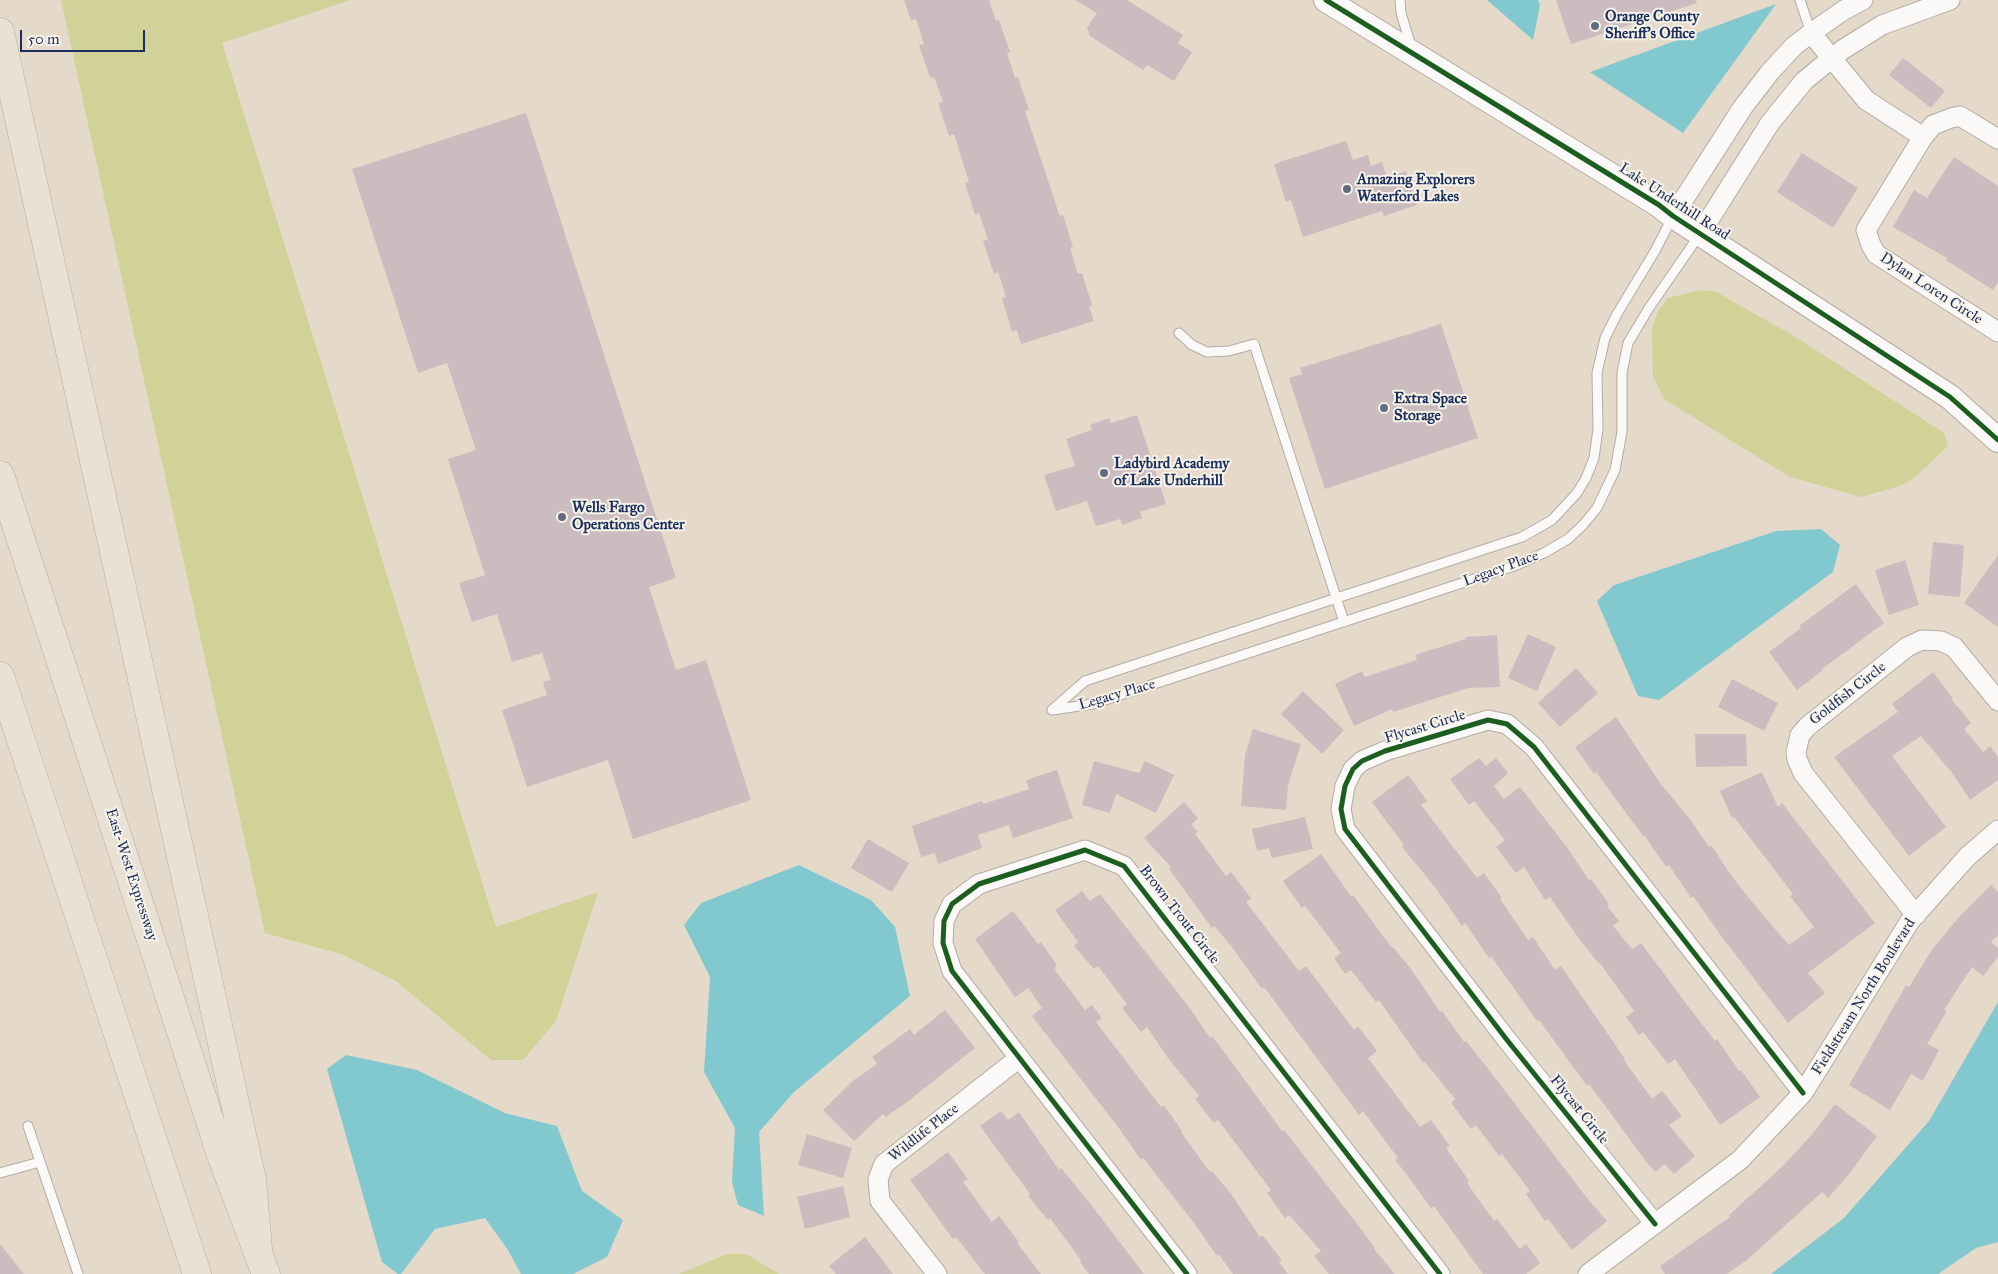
<!DOCTYPE html>
<html>
<head>
<meta charset="utf-8">
<style>
	body { margin:0 }
	#map { position:relative; width:1998px; height:1274px; overflow:hidden; background:#e5d9c9; font-family:"IM FELL Great Primer",serif }
	canvas { display:block }
	.scale { position:absolute; left:20px; top:30px; width:125px; height:22px; box-sizing:border-box; border:2px solid #1b2f5e; border-top:0; padding-left:6px; font-size:15px; line-height:18px; white-space:nowrap; color:#1b2f5e; -webkit-text-stroke:4px #f7f3e8; paint-order:stroke }
</style>
</head>
<body>
<div id="map">
<canvas width="1998" height="1274"></canvas>
<div class="scale">50 m</div>
</div>
<script>
const context = document.querySelector('canvas').getContext('2d');
context.lineJoin = 'round';
function paint(path, color) { context.fillStyle = color; context.fill(path, 'evenodd'); }
const poly = rows => new Path2D(rows.map(r => 'M' + r).join(''));
function strokePath(path, color, width, dash) { context.strokeStyle = color; context.lineWidth = width; context.lineCap = dash ? 'butt' : 'round'; context.setLineDash(dash || []); context.stroke(path); }
function label(font, color, halo, rows, align = 'center') {
  context.font = font + ' "IM FELL Great Primer",serif'; context.lineWidth = 4; context.setLineDash([]); context.textBaseline = 'middle'; context.strokeStyle = halo; context.fillStyle = color; for (const [text, x, y, turn = 0] of rows) {
    context.save(); context.translate(x, y); context.rotate((+turn || 0) * Math.PI / 180); context.textAlign = isNaN(turn) ? turn : align; if (halo) context.strokeText(text, 0, 0); context.fillText(text, 0, 0); context.restore();
  }
}
const green = poly([
	[61,0,350,0,222,43,496,927,598,892,556,1021,523,1060,491,1060,396,981,344,955,265,933],
	[1700,290,1716,292,1794,336,1944,433,1948,446,1914,478,1900,486,1861,497,1790,477,1664,399,1653,376,1652,329,1657,313,1668,298],
	[727,1254,746,1254,779,1274,679,1274]
]);
const water = poly([
	[1487,0,1538,0,1540,5,1533,40],
	[1776,4,1683,133,1590,72],
	[1821,529,1840,545,1833,572,1659,700,1638,696,1597,601,1614,585,1776,531],
	[799,865,871,900,895,927,910,996,794,1092,759,1132,764,1216,738,1205,732,1182,735,1128,704,1072,710,977,684,925,701,903],
	[1998,1002,1998,1242,1976,1248,1938,1274,1771,1274,1844,1218,1929,1121],
	[346,1055,417,1070,505,1113,557,1126,582,1191,623,1220,607,1257,573,1274,521,1274,508,1250,485,1218,435,1229,401,1274,398,1274,382,1262,327,1069]
]);
const building = poly([
	[904,0,989,0,996,21,999,20,1010,52,1007,53,1015,78,1018,77,1029,110,1025,111,1032,132,1059,214,1060,216,1063,215,1073,247,1070,248,1078,274,1082,273,1092,305,1089,307,1094,321,1021,344,1017,330,1012,332,1002,298,1006,297,998,272,994,274,983,241,988,239,979,213,975,215,965,183,969,182,954,134,949,136,938,103,943,102,934,77,930,78,919,45,924,44,916,19,911,20],
	[1075,0,1127,0,1183,35,1178,43,1192,52,1174,81,1147,65,1143,70,1090,36,1087,28,1097,13],
	[1556,0,1696,0,1697,3,1571,44],
	[1903,58,1945,91,1931,108,1889,75],
	[526,113,676,578,649,587,676,670,706,660,751,800,633,839,608,760,527,787,502,710,547,695,543,682,551,680,542,653,512,662,497,614,472,622,459,583,485,575,448,459,476,450,447,363,418,373,352,169],
	[1346,141,1353,160,1368,155,1371,166,1382,162,1387,178,1406,171,1417,205,1384,216,1382,211,1303,237,1291,200,1286,202,1274,164],
	[1802,153,1858,188,1833,228,1777,192],
	[1954,157,1998,186,1998,282,1993,290,1946,260,1947,258,1893,227,1914,190,1927,198],
	[1441,324,1478,438,1325,489,1289,378,1302,374,1300,368],
	[1137,415,1166,504,1140,512,1142,518,1122,525,1120,519,1096,526,1087,501,1056,511,1044,475,1075,466,1066,439,1092,430,1090,425,1109,418,1111,423],
	[1933,542,1964,545,1960,597,1928,594],
	[1998,555,1998,627,1964,603],
	[1905,560,1919,605,1889,615,1875,570],
	[1856,584,1884,623,1821,670,1822,671,1797,690,1769,652,1801,628,1799,626],
	[1528,634,1556,647,1537,691,1508,678],
	[1497,635,1500,687,1468,688,1393,712,1392,709,1354,726,1335,684,1362,671,1365,677,1417,660,1415,655,1466,639,1466,637],
	[1576,668,1598,693,1560,727,1538,703],
	[1933,672,1953,699,1952,700,1971,723,1964,729,1983,752,1990,746,1998,757,1998,780,1970,800,1953,774,1921,736,1892,756,1946,827,1909,856,1834,757,1898,712,1892,704],
	[1732,679,1778,703,1764,731,1718,707],
	[1303,691,1344,730,1322,754,1281,714],
	[1616,717,1660,783,1689,818,1709,847,1711,845,1733,878,1757,908,1789,945,1814,927,1790,896,1793,894,1764,856,1734,817,1732,818,1720,791,1762,772,1778,807,1782,803,1875,923,1808,973,1825,993,1788,1023,1722,937,1693,896,1691,898,1669,865,1666,867,1644,835,1643,836,1596,772,1594,774,1575,747],
	[1253,729,1301,744,1288,785,1286,810,1241,806,1245,755],
	[1695,734,1746,734,1747,766,1696,767],
	[1479,758,1486,766,1496,758,1508,773,1494,786,1504,799,1520,787,1566,846,1589,880,1591,879,1609,904,1607,906,1619,921,1613,926,1632,949,1641,943,1685,1002,1715,1041,1717,1039,1739,1071,1741,1070,1760,1097,1720,1125,1675,1059,1668,1064,1643,1032,1639,1035,1626,1017,1634,1011,1600,963,1599,964,1580,940,1550,897,1545,900,1524,867,1516,873,1496,847,1505,840,1474,801,1469,805,1450,779],
	[1094,761,1139,773,1145,761,1174,775,1156,813,1116,794,1110,813,1082,805],
	[1057,770,1073,818,1013,838,1009,825,978,835,982,848,938,864,935,853,921,857,912,826,982,801,983,804,1029,789,1026,780],
	[1408,775,1427,801,1421,805,1477,878,1484,873,1502,898,1500,899,1528,940,1533,937,1555,970,1561,966,1625,1059,1624,1060,1652,1099,1662,1091,1682,1116,1669,1125,1695,1156,1674,1174,1665,1164,1655,1172,1645,1160,1589,1084,1587,1086,1539,1020,1537,1021,1491,956,1489,958,1465,923,1462,926,1435,887,1402,847,1404,845,1372,802],
	[1184,802,1198,818,1191,825,1198,832,1195,834,1226,876,1231,872,1251,898,1246,902,1299,971,1306,966,1354,1030,1358,1026,1377,1051,1368,1058,1420,1127,1431,1120,1450,1146,1446,1148,1469,1181,1467,1183,1494,1221,1497,1219,1520,1249,1526,1244,1540,1263,1526,1274,1483,1274,1434,1206,1431,1208,1408,1176,1395,1160,1398,1158,1363,1111,1359,1115,1264,987,1262,989,1232,947,1214,926,1212,928,1169,869,1171,867,1144,838],
	[1305,817,1313,849,1272,858,1269,848,1257,851,1252,829],
	[868,839,909,863,892,892,851,868],
	[1321,854,1351,896,1353,895,1392,948,1393,947,1411,969,1440,1012,1442,1011,1464,1042,1466,1041,1486,1066,1587,1198,1607,1221,1572,1250,1548,1219,1545,1221,1526,1194,1530,1191,1502,1154,1499,1156,1476,1125,1471,1129,1451,1103,1455,1099,1425,1062,1423,1063,1379,1000,1376,1002,1351,970,1345,974,1334,958,1341,953,1305,906,1302,908,1283,881],
	[1991,885,1998,892,1998,935,1991,942,1998,948,1998,957,1983,976,1972,967,1944,1010,1947,1011,1927,1044,1939,1050,1923,1081,1911,1074,1890,1110,1849,1085,1906,985,1909,987,1931,951,1959,917],
	[1082,891,1090,901,1100,894,1189,1007,1210,1038,1212,1036,1233,1064,1282,1131,1284,1130,1351,1216,1375,1248,1374,1249,1395,1274,1329,1274,1314,1256,1321,1251,1289,1215,1285,1218,1267,1193,1271,1190,1218,1120,1214,1123,1195,1099,1199,1096,1168,1058,1147,1027,1141,1032,1122,1008,1127,1004,1098,966,1094,969,1074,946,1078,942,1055,910],
	[1013,911,1038,944,1041,942,1056,964,1055,970,1085,1010,1092,1005,1102,1018,1096,1022,1161,1107,1164,1105,1182,1131,1181,1132,1210,1172,1212,1171,1231,1194,1260,1237,1262,1235,1282,1260,1279,1262,1288,1274,1233,1274,1219,1255,1217,1256,1194,1223,1143,1158,1141,1160,1118,1127,1032,1016,1042,1008,1028,988,1015,997,975,939],
	[945,1010,975,1048,911,1099,886,1117,883,1114,854,1141,823,1110,854,1080,877,1064,872,1057,910,1029,914,1035],
	[1835,1104,1877,1136,1850,1173,1828,1198,1822,1192,1747,1260,1727,1274,1665,1274,1660,1266,1730,1217,1729,1215,1783,1166,1815,1131],
	[1001,1111,1008,1120,1019,1112,1059,1170,1061,1168,1092,1206,1144,1274,1089,1274,1080,1262,1081,1260,1050,1218,1048,1220,1028,1196,1030,1194,980,1126],
	[807,1134,852,1148,843,1178,798,1165],
	[948,1152,968,1179,963,1182,992,1222,999,1216,1019,1242,1017,1243,1041,1274,985,1274,956,1237,953,1239,910,1180],
	[843,1186,850,1217,805,1229,797,1197],
	[865,1237,893,1274,836,1274,829,1266],
	[0,1244,24,1274,0,1274]
]);
const service = poly([
	[1400,0,1401,13,1411,46],
	[1800,0,1811,33],
	[1673,216,1655,251,1617,314,1605,338,1597,373,1598,429,1594,458,1586,478,1577,493,1552,520,1522,537,1085,681,1052,710,1093,704,1517,565,1544,553,1568,539,1583,525,1597,508,1615,470,1622,432,1622,373,1628,343,1649,308,1700,234],
	[1179,333,1192,345,1207,352,1229,351,1254,344,1344,622],
	[28,1126,78,1274],
	[0,1173,40,1162]
]);
const minor = poly([
	[1811,33,1866,100,1923,137],
	[1998,139,1960,116,1951,118,1933,125,1923,137,1866,230,1871,245,1876,254,1998,332],
	[1673,216,1743,107,1770,72,1794,46,1811,33,1844,10,1863,0],
	[1700,234,1770,123,1804,81,1842,50,1882,25,1950,0],
	[1916,915,1803,773,1797,759,1796,752,1800,735,1808,726,1907,647,1922,640,1941,641,1954,647,1998,701],
	[1655,1224,1507,1040,1345,829,1341,809,1345,786,1353,769,1362,761,1385,751,1488,720,1507,724,1534,747,1803,1093],
	[937,1274,880,1201,878,1179,884,1164,1019,1058],
	[1187,1274,952,971,943,943,944,921,952,904,979,884,1085,850,1124,866,1440,1274],
	[1588,1274,1740,1160,1803,1093,1910,921,1967,857,1998,830]
]);
const tertiary = poly([
	[1326,0,1659,205,1673,216,1950,397,1998,440]
]);
const motorway = poly([
	[0,32,252,1180,258,1249],
	[0,475,221,1155,266,1274],
	[0,676,197,1274]
]);
const cycleway = poly([
	[1326,0,1659,205,1673,216,1950,397,1998,440],
	[1655,1224,1507,1040,1345,829,1341,809,1345,786,1353,769,1362,761,1385,751,1488,720,1507,724,1534,747,1803,1093],
	[1187,1274,952,971,943,943,944,921,952,904,979,884,1085,850,1124,866,1440,1274]
]);
const markers = [
	[1595,26,5,"#626a83"],
	[1347,189,5,"#626a83"],
	[1384,408,5,"#626a83"],
	[1104,473,5,"#626a83"],
	[562,517,5,"#626a83"]
];
const poiNames = [
	["Orange County",1605,17],
	["Sheriff's Office",1605,34],
	["Amazing Explorers",1357,180],
	["Waterford Lakes",1357,197],
	["Extra Space",1394,399],
	["Storage",1394,416],
	["Ladybird Academy",1114,464],
	["of Lake Underhill",1114,481],
	["Wells Fargo",572,508],
	["Operations Center",572,525]
];
const streetNames = [
	["Lake Underhill Road",1674,202,33],
	["Dylan Loren Circle",1931,289,33],
	["Legacy Place",1501,569,-20],
	["Goldfish Circle",1848,694,-38],
	["Legacy Place",1117,695,-16],
	["Flycast Circle",1425,727,-17],
	["East-West Expressway",131,875,72],
	["Brown Trout Circle",1179,915,52],
	["Fieldstream North Boulevard",1864,997,-58],
	["Flycast Circle",1579,1110,51],
	["Wildlife Place",924,1133,-38]
];
paint(green, '#d1d297');
paint(water, '#82c9cf');
paint(building, '#cbbcc0');
strokePath(service, '#b2aca6', 11);
strokePath(minor, '#b2aca6', 21);
strokePath(tertiary, '#b2aca6', 26);
strokePath(motorway, '#b2aca6', 29);
strokePath(service, '#fbf9f7', 9);
strokePath(minor, '#fbf9f7', 19);
strokePath(tertiary, '#fbf9f7', 24);
strokePath(motorway, '#e9e1d4', 28);
strokePath(cycleway, '#1b5e20', 5);
for (const [x, y, r, color] of markers) { const dot = new Path2D(); dot.arc(x, y, r, 0, 2 * Math.PI); context.fillStyle = color; context.fill(dot); strokePath(dot, '#f7f3e8', 2); }
label('bold 15px', '#1b2f5e', '#f7f3e8', poiNames, 'left');
label('15px', '#1b2f5e', '#f7f3e8', streetNames);
</script>
</body>
</html>
